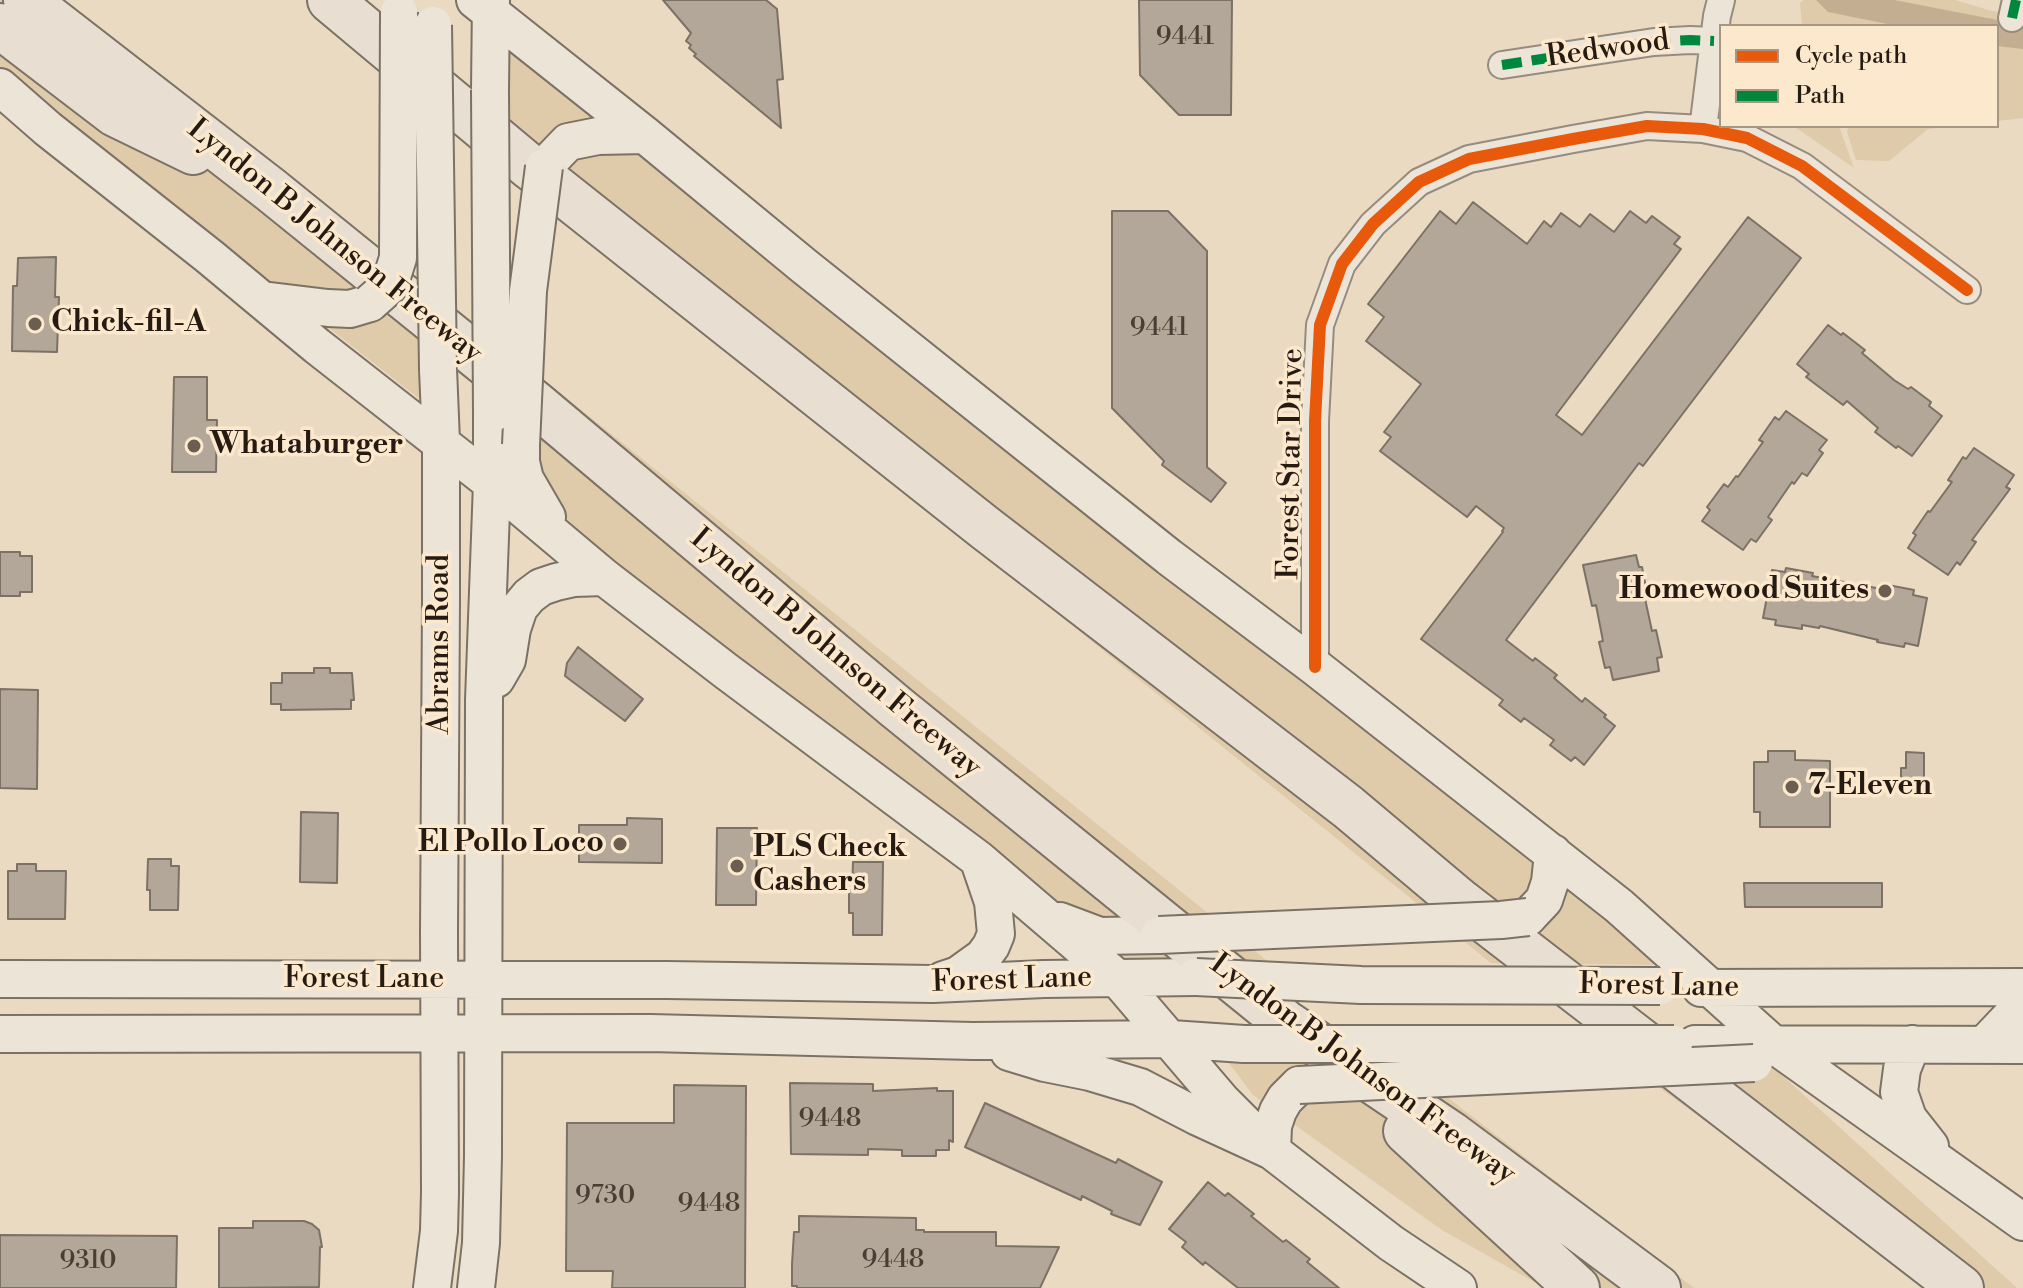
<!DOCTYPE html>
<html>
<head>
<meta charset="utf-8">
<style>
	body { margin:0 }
	#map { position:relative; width:2023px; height:1288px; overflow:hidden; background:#eadac2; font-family:"Libre Bodoni",serif }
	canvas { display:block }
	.legend { position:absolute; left:1719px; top:24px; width:280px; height:104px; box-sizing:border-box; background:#fce9cd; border:2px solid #a69783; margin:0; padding:10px 14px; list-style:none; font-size:24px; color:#261b13 }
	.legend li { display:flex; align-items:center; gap:16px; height:40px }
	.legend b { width:40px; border:2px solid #a69783 }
</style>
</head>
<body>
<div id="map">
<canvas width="2023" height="1288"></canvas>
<ul class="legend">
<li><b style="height:10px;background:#e8590c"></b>Cycle path</li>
<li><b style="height:10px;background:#00873e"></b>Path</li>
</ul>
</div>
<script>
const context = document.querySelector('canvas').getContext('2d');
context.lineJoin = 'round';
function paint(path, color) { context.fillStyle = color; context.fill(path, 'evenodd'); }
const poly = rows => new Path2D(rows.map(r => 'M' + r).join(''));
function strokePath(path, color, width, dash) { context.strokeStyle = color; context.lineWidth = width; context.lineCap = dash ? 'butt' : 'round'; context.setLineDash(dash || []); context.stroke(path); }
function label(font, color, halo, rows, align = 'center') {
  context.font = font + ' "Libre Bodoni",serif'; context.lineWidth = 7; context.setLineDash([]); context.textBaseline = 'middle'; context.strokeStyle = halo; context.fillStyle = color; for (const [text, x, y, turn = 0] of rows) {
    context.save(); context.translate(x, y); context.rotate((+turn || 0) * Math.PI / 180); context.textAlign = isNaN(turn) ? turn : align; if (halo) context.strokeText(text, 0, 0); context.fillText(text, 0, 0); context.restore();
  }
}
const green = poly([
	[0,0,51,0,429,295,426,404,0,70],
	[1804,0,1955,0,1992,11,2023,14,2023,118,1997,121,1997,26,1802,26,1800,3],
	[500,40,1073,506,1675,965,1491,963,498,163],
	[1792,126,1841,126,1840,129,1854,168,1798,129],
	[1849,126,1956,126,1928,129,1889,161,1856,160,1847,132],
	[498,343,1270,963,1113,966,496,467],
	[1753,1049,2017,1288,1935,1288,1613,1054],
	[1390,1053,1694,1288,1545,1288,1442,1230,1253,1095,1223,1055]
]);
const water = poly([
	[1816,0,1894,0,2008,22,2023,23,2023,49,1997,46,1997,26,1897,26,1828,12]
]);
const building = poly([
	[663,0,766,0,777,9,783,79,777,80,781,128,694,56,696,54,689,48,691,45,686,41,691,33,663,0],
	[1139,0,1232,0,1231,115,1179,115,1140,75,1139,0],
	[1473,202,1527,244,1544,221,1551,227,1561,213,1580,227,1590,214,1614,232,1630,211,1646,223,1652,216,1680,237,1674,244,1681,249,1556,415,1582,435,1748,217,1801,258,1643,466,1639,463,1506,640,1533,661,1535,658,1557,675,1554,678,1582,702,1585,698,1606,715,1604,717,1615,726,1584,765,1575,757,1571,761,1550,745,1554,740,1524,718,1521,722,1499,705,1503,700,1421,639,1503,532,1502,531,1504,528,1476,506,1467,517,1380,451,1391,437,1384,432,1421,384,1366,341,1384,317,1368,304,1440,211,1456,224,1473,202],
	[1112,211,1168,211,1207,251,1207,467,1226,483,1211,502,1162,465,1164,461,1112,408,1112,211],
	[56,257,55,297,59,297,57,352,12,351,13,286,17,286,18,258,56,257],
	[1828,325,1841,335,1843,333,1865,350,1862,353,1894,380,1908,389,1911,387,1931,402,1929,406,1942,416,1912,456,1898,446,1896,448,1875,432,1878,428,1847,401,1843,405,1806,377,1809,374,1797,364,1828,325],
	[174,377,207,377,207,420,217,420,216,472,172,472,174,377],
	[1786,411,1827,440,1819,450,1823,453,1807,476,1802,473,1794,484,1792,482,1768,517,1772,520,1756,542,1751,539,1743,550,1702,521,1710,510,1707,507,1724,484,1728,487,1736,476,1738,477,1763,442,1759,440,1775,417,1779,420,1786,411],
	[1974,448,2014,475,2006,487,2010,489,1972,540,1976,542,1960,565,1957,562,1948,575,1908,548,1916,535,1913,533,1928,511,1930,512,1952,482,1948,480,1963,457,1966,459,1974,448],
	[0,552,20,552,20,556,32,556,32,592,20,592,20,596,0,596,0,552],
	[1636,555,1639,567,1642,567,1647,593,1644,594,1652,631,1656,630,1662,657,1657,658,1659,671,1613,680,1610,667,1605,668,1599,642,1603,641,1596,605,1592,606,1583,565,1636,555],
	[1786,568,1813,573,1812,576,1887,590,1888,585,1914,590,1913,595,1927,598,1918,646,1905,643,1904,647,1877,642,1878,640,1820,626,1819,628,1802,625,1802,629,1775,625,1776,620,1763,618,1772,570,1785,572,1786,568],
	[578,647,643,699,625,721,565,676,567,663,578,647],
	[314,668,330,668,330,673,352,673,354,700,351,700,351,709,281,710,281,704,271,704,271,683,282,683,282,673,314,673,314,668],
	[0,689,38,690,37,789,0,788,0,689],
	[1768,751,1795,751,1795,760,1830,761,1830,827,1760,827,1760,812,1754,812,1754,762,1768,762,1768,751],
	[1906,752,1924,753,1924,795,1907,795,1907,790,1901,790,1901,768,1906,768,1906,752],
	[301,812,338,813,337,883,300,882,301,812],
	[627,818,662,819,662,863,579,862,579,825,627,825,627,818],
	[717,828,757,828,756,905,716,905,717,828],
	[148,859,171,859,171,866,179,866,178,910,150,910,150,890,147,890,148,859],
	[853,862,883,862,882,935,853,935,853,913,849,913,849,890,852,890,853,862],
	[17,864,36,864,36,871,66,871,65,919,8,919,8,871,17,871,17,864],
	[1744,883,1882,883,1882,907,1745,907,1744,883],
	[790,1083,873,1084,873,1091,937,1088,937,1091,953,1091,953,1142,949,1140,949,1150,936,1150,936,1156,902,1156,902,1150,868,1149,868,1155,791,1154,790,1083],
	[674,1085,746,1086,745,1288,612,1288,613,1271,566,1271,567,1123,674,1123,674,1085],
	[985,1103,1116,1163,1118,1159,1162,1182,1140,1225,1111,1214,1112,1211,1082,1196,1081,1200,965,1147,985,1103],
	[1208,1182,1225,1196,1228,1193,1254,1214,1251,1216,1283,1242,1286,1240,1310,1259,1307,1262,1339,1288,1238,1288,1205,1262,1203,1265,1182,1247,1186,1242,1169,1229,1208,1182],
	[799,1216,916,1218,916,1230,924,1230,924,1232,996,1232,996,1246,1059,1247,1040,1288,797,1288,797,1286,792,1286,792,1264,794,1232,799,1232,799,1216],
	[253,1221,304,1221,312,1224,319,1230,322,1247,320,1247,319,1287,219,1288,219,1228,253,1228,253,1221],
	[0,1235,177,1236,176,1288,0,1288,0,1235]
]);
const street = poly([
	[2012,18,2016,0],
	[1502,65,1654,42,1690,40,1714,41],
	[1703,129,1717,16,1721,0],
	[1315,667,1315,421,1320,325,1342,264,1373,224,1419,182,1469,159,1573,139,1647,126,1703,129,1747,138,1802,166,1967,290]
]);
const secondary = poly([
	[475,0,645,135,804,266,1169,557,1315,667,1619,906,1774,1045,2023,1222],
	[0,87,48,129,210,257,317,346,492,483,604,577,726,671,978,859,1117,978,1222,1101,1272,1151,1391,1243,1458,1288],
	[490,90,491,0],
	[544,167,568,142,598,136,645,135],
	[262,300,328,308,350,309,370,303],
	[521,445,521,462,525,479,547,517],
	[496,679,507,660,512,629,519,608,529,596,541,587,556,582,574,578,604,577],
	[1528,917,1544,900,1550,882,1553,853],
	[1060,921,1100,936,1159,935],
	[0,979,667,980,933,984,1044,979,1196,977],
	[943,980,958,975,983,957,991,946,996,934,993,902,979,861],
	[1701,988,2023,987],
	[0,1034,650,1033,973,1041,1171,1039,1244,1044],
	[1695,1044,2023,1045],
	[1912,1044,1902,1069,1899,1092,1908,1118,1930,1146],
	[1984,1045,2020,1007,2023,1007],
	[1009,1052,1045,1063,1090,1072,1140,1087,1198,1117,1272,1151,1273,1126,1278,1111,1285,1099,1299,1085],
	[432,1288,439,1231,440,1192,439,932,441,601,441,441,438,369],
	[476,1288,481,1243,483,1156,484,700,492,483,492,414]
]);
const highway = poly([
	[26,0,271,190,537,405,896,707,1286,1023,1451,1134,1658,1288],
	[330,0,531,168,984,527,1348,807,1461,902,1961,1288],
	[0,26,115,114,193,152],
	[1406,1131,1577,1288]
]);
const secondaryBridge = poly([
	[433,25,438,369],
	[490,90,492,414],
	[370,303,389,286,398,258,399,12],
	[521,445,528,291,544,167],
	[1159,935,1501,920,1528,917],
	[1196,977,1361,985,1660,986],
	[1244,1044,1674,1044],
	[1299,1085,1754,1063]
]);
const quiet = poly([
	[2012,18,2016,0],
	[1502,65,1654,42,1690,40,1714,41]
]);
const cycleway = poly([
	[1315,667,1315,421,1320,325,1342,264,1373,224,1419,182,1469,159,1573,139,1647,126,1703,129,1747,138,1802,166,1967,290]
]);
const markers = [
	[35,324,8,"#6b5e50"],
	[194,446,8,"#6b5e50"],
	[1885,591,8,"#6b5e50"],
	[1792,787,8,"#6b5e50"],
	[620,844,8,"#6b5e50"],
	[737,866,8,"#6b5e50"]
];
const numberNames = [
	["9441",1185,38],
	["9441",1159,329],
	["9448",830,1120],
	["9730",605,1197],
	["9448",709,1205],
	["9448",893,1261],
	["9310",88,1262]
];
const streetNames = [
	["Redwood",1608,50,-8],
	["Lyndon B Johnson Freeway",334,242,39],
	["Forest Star Drive",1292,464,-89],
	["Abrams Road",441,644,-90],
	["Lyndon B Johnson Freeway",835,654,40],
	["Forest Lane",364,980],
	["Forest Lane",1012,981,-2],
	["Forest Lane",1659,987,1],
	["Lyndon B Johnson Freeway",1362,1070,36]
];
const poiNames = [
	["Chick-fil-A",51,324],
	["Whataburger",210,446],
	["Homewood Suites",1869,591,"right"],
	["7-Eleven",1808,787],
	["El Pollo Loco",604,844,"right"],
	["PLS Check",753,849],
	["Cashers",753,883]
];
paint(green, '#dfcaaa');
paint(water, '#c3ae91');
paint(building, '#b2a798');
strokePath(building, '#7b7265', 2);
strokePath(street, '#968b7d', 30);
strokePath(secondary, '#7b7265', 40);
strokePath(highway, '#7b7265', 48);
strokePath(street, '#ede4d8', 26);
strokePath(secondary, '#ede4d8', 36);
strokePath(highway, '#e8dfd2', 44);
strokePath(secondaryBridge, '#7b7265', 40, []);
strokePath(secondaryBridge, '#ede4d8', 36);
strokePath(quiet, '#00873e', 10, [20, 10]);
strokePath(cycleway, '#e8590c', 12);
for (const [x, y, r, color] of markers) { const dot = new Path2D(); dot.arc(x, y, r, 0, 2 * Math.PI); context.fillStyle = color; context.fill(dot); strokePath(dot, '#fce9cd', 3); }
label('26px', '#493e34', null, numberNames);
label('30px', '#261b13', '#fce9cd', streetNames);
label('bold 30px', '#261b13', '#fce9cd', poiNames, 'left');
</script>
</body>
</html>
